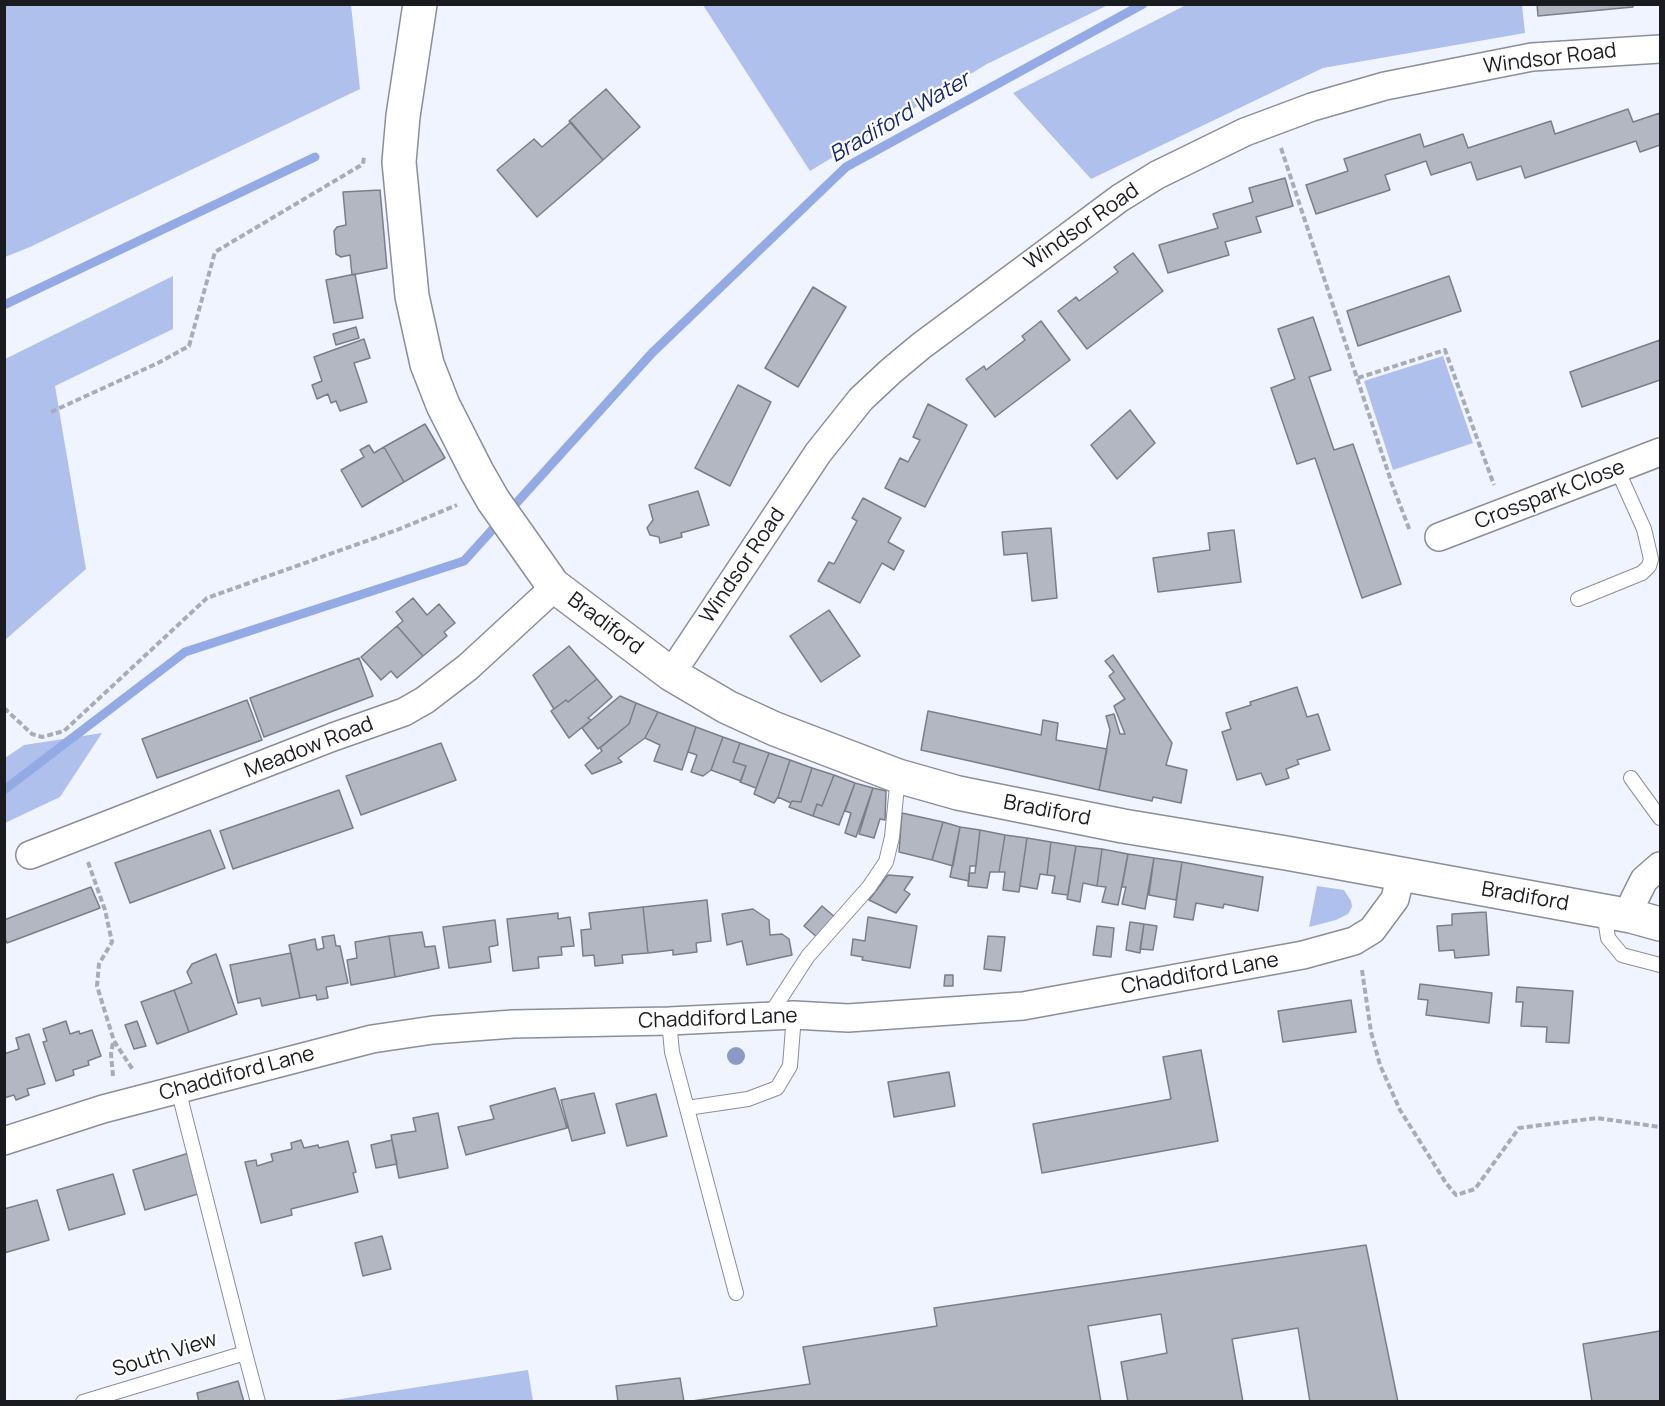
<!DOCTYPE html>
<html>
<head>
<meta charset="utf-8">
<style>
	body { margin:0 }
	#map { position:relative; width:1665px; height:1406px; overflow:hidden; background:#eff4ff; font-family:Manrope,sans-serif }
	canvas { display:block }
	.frame { position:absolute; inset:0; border:6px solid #191b1f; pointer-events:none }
</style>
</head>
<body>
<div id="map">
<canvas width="1665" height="1406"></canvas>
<div class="frame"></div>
</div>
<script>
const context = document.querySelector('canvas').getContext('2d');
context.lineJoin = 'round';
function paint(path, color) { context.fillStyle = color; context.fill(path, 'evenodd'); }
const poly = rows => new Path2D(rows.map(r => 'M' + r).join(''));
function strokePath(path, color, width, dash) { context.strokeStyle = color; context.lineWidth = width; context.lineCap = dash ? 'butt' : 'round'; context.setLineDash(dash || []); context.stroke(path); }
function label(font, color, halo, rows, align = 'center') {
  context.font = font + ' Manrope,sans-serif'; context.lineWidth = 4.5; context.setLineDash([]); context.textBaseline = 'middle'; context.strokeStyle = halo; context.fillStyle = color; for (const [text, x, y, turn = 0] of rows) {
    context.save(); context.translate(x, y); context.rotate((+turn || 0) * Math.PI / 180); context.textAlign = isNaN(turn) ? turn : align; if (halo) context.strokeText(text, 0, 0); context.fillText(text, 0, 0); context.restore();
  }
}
const green = poly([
	[5,4,351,5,360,89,30,247,5,257],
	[1188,4,1522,5,1525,33,1323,68,1091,179,1013,93],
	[703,5,1108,5,987,64,810,171],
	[173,276,173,329,55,386,86,569,5,640,5,359],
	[1443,356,1473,443,1393,470,1364,381],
	[102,733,60,797,5,823,5,758,24,745],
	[1317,886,1344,890,1351,901,1352,907,1348,914,1336,920,1309,927],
	[528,1370,533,1401,328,1401]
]);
const stream = poly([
	[4,305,315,157],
	[4,790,185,652,464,561,652,353,846,167,1143,4]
]);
const building = poly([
	[1537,4,1633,4,1633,7,1538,16,1537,4],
	[606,89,640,127,603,160,569,121,606,89],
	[1628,109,1633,122,1660,113,1660,145,1640,152,1636,141,1525,178,1521,166,1477,180,1471,162,1431,175,1426,161,1385,175,1390,190,1316,214,1306,185,1348,171,1344,159,1420,134,1424,147,1463,134,1468,148,1551,121,1555,134,1628,109],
	[571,122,603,160,537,217,497,170,534,139,542,147,571,122],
	[1285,178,1293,206,1256,217,1261,232,1225,242,1229,255,1168,273,1159,245,1218,228,1213,214,1253,202,1249,188,1285,178],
	[380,190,387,268,352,275,350,255,341,257,336,254,334,231,337,227,346,225,343,192,380,190],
	[1133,253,1163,291,1087,349,1058,311,1076,297,1079,301,1118,272,1114,267,1133,253],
	[355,274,363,318,334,323,326,280,355,274],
	[1449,276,1461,311,1358,346,1347,311,1449,276],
	[813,287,846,307,798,387,765,368,813,287],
	[1313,317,1331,370,1309,377,1334,450,1353,444,1401,584,1362,598,1315,458,1297,464,1271,388,1295,379,1278,329,1313,317],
	[1041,321,1070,360,995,417,966,379,984,366,986,370,1025,340,1022,336,1041,321],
	[356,327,359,338,336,345,333,334,356,327],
	[364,339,370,358,354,363,367,402,340,411,336,401,331,403,328,394,317,399,312,385,322,381,314,357,364,339],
	[1660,340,1660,380,1582,407,1570,372,1660,340],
	[738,385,771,402,730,486,695,468,738,385],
	[928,404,967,425,925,507,885,488,900,458,908,462,920,440,913,437,928,404],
	[1130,410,1155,443,1117,479,1091,445,1130,410],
	[425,424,445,458,404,482,384,447,425,424],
	[369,445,374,453,384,447,404,482,362,507,341,470,364,457,360,450,369,445],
	[698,491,709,525,681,533,682,537,660,543,659,537,650,535,647,528,653,520,649,505,698,491],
	[863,498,901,518,888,542,904,551,894,570,882,563,860,603,818,581,829,562,834,564,857,521,852,518,863,498],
	[1051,528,1057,598,1032,601,1027,553,1004,555,1002,532,1051,528],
	[1234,530,1241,582,1158,592,1153,558,1210,550,1208,533,1234,530],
	[413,598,427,615,439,604,455,623,444,632,447,636,423,656,397,626,403,621,396,612,413,598],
	[829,610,860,656,821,682,790,636,829,610],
	[397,626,423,656,397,678,391,671,381,680,361,657,397,626],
	[569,646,597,679,568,702,566,700,554,709,533,675,569,646],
	[1113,655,1172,743,1166,765,1187,770,1181,803,1153,797,1152,801,1099,790,1110,730,1106,716,1114,714,1120,734,1125,734,1114,706,1125,699,1109,676,1114,672,1105,661,1113,655],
	[359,658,373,696,264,737,250,698,359,658],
	[597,679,612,697,588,718,591,720,569,738,551,711,566,700,568,702,597,679],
	[1297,687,1307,717,1318,714,1330,750,1297,760,1299,764,1286,769,1289,778,1266,785,1261,773,1237,780,1222,732,1231,729,1226,713,1251,705,1250,702,1297,687],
	[620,696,636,703,629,724,598,749,582,728,620,696],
	[247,700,262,740,157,778,142,739,247,700],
	[636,703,658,712,645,738,618,758,622,762,592,774,585,765,602,751,600,748,629,724,636,703],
	[928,711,1041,735,1043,720,1058,723,1056,740,1107,749,1099,790,921,750,928,711],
	[658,712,696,727,682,770,654,761,660,745,645,738,658,712],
	[696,727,723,737,711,770,703,776,691,772,697,755,688,752,696,727],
	[723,737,740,743,733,762,746,766,741,781,711,770,723,737],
	[441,743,456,780,361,815,346,776,441,743],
	[740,743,769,753,756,788,740,782,746,766,733,762,740,743],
	[769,753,790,760,778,797,774,803,754,794,769,753],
	[790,760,812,768,801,802,792,801,791,803,778,797,790,760],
	[812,768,834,775,822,806,817,804,813,816,789,807,792,801,801,802,812,768],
	[834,775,855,783,839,825,813,816,817,804,822,806,834,775],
	[855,783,873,788,856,837,845,833,851,813,845,811,855,783],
	[873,788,886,791,885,820,880,819,874,838,859,834,873,788],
	[339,790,353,828,233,869,220,831,339,790],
	[902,813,943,822,932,860,899,852,902,813],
	[943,822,960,827,953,866,932,860,943,822],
	[960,827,980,830,976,866,970,866,969,881,950,877,960,827],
	[210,830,225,868,130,903,115,863,210,830],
	[980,830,1005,835,999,872,990,872,987,888,968,886,969,873,975,873,980,830],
	[1005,835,1027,838,1019,892,1003,890,1005,872,999,872,1005,835],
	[1027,838,1051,842,1047,875,1040,874,1037,889,1020,886,1027,838],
	[1051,842,1076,846,1068,895,1052,893,1055,876,1047,875,1051,842],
	[1076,846,1102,849,1097,886,1083,883,1080,902,1067,899,1076,846],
	[1102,849,1128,854,1118,905,1102,902,1106,887,1097,886,1102,849],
	[1128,854,1154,858,1145,909,1122,904,1126,887,1122,887,1128,854],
	[1154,858,1182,862,1176,900,1149,895,1154,858],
	[1182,862,1263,877,1258,911,1224,904,1223,908,1196,903,1193,920,1174,917,1182,862],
	[888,875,913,877,904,890,910,894,896,913,869,900,888,875],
	[91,887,100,908,7,943,4,936,4,920,91,887],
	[707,900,711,941,696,943,697,952,673,955,673,950,648,953,643,907,707,900],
	[822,906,836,918,818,938,804,926,822,906],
	[643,907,648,953,622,955,623,963,595,966,594,955,583,956,581,930,591,929,589,913,643,907],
	[753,909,769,920,770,935,782,934,789,939,792,955,747,965,742,941,727,945,722,914,753,909],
	[1486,912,1489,955,1455,958,1454,950,1439,951,1437,926,1452,925,1452,914,1486,912],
	[558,913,558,919,570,917,574,946,561,947,562,955,538,957,539,968,513,971,507,919,558,913],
	[868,917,917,926,910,968,862,960,863,957,851,955,853,939,865,941,868,917],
	[495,920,498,945,489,947,491,962,449,968,443,927,495,920],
	[1130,922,1144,924,1140,953,1126,950,1130,922],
	[1144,924,1157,926,1153,950,1140,949,1144,924],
	[1097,926,1114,928,1111,957,1093,955,1097,926],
	[422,932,425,947,435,946,439,968,395,977,389,936,422,932],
	[334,935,336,946,340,946,348,983,326,987,328,998,317,1000,316,995,300,998,289,945,315,939,317,950,324,948,322,937,334,935],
	[389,936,395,977,351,985,347,960,357,958,355,942,389,936],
	[988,936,1005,937,1001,971,984,969,988,936],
	[291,953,300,998,262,1006,260,998,238,1003,230,965,291,953],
	[216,954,237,1014,189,1032,174,990,192,983,187,972,192,964,216,954],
	[945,975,953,975,953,986,944,986,945,975],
	[1420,984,1492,993,1489,1023,1426,1015,1428,1000,1418,999,1420,984],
	[1517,987,1573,991,1569,1043,1546,1042,1547,1027,1521,1026,1523,1002,1516,1002,1517,987],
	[174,990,189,1032,157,1044,141,1002,174,990],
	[1351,1000,1356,1032,1283,1042,1278,1011,1351,1000],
	[66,1021,70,1034,79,1031,80,1034,92,1030,101,1056,88,1061,89,1065,73,1070,74,1075,56,1081,43,1042,47,1041,43,1029,66,1021],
	[137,1021,146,1046,134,1049,125,1025,137,1021],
	[29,1034,45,1084,27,1089,29,1095,16,1100,14,1095,4,1098,4,1054,19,1049,16,1038,29,1034],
	[1201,1050,1218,1141,1042,1173,1033,1124,1171,1099,1163,1057,1201,1050],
	[949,1072,955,1106,894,1117,888,1082,949,1072],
	[555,1088,567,1128,466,1155,458,1127,494,1119,490,1106,555,1088],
	[594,1093,605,1133,572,1141,561,1100,594,1093],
	[656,1094,667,1136,627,1146,616,1104,656,1094],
	[438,1113,448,1168,399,1178,391,1135,416,1131,413,1118,438,1113],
	[301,1140,304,1148,318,1145,319,1148,348,1141,356,1172,353,1173,358,1192,291,1209,292,1215,261,1223,245,1162,256,1160,257,1166,273,1161,271,1154,292,1149,291,1143,301,1140],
	[392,1140,397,1164,376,1168,371,1145,392,1140],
	[189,1153,201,1193,145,1210,133,1170,189,1153],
	[113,1174,125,1214,69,1230,57,1190,113,1174],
	[37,1200,49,1240,4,1253,4,1209,37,1200],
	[382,1236,391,1269,363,1276,355,1243,382,1236],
	[1366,1245,1398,1402,1310,1402,1298,1328,1232,1339,1243,1402,1128,1402,1121,1362,1167,1353,1161,1314,1088,1326,1101,1402,685,1402,810,1384,803,1347,937,1326,934,1308,1366,1245],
	[1660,1331,1660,1402,1592,1402,1583,1344,1660,1331],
	[680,1378,684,1402,618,1402,616,1386,680,1378],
	[238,1381,244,1402,199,1402,197,1393,238,1381]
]);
const path = poly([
	[1281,148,1392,484,1410,531],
	[1358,378,1445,350,1494,485],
	[51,412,158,363,189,346,215,252,363,164,364,157],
	[4,708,32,734,42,737,64,731,207,598,397,530,457,505],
	[88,862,105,910,112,942,99,964,97,986,114,1041,133,1070],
	[1362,970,1371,1032,1380,1065,1400,1110,1446,1183,1456,1195,1475,1189,1519,1128,1597,1118,1660,1127],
	[113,1076,111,1054,113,1042]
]);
const lane = poly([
	[1578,599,1642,573,1649,566,1651,559,1644,529,1617,469],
	[1631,778,1660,818],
	[1604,912,1608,938,1622,955,1660,965],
	[769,1016,808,956,869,887,886,862,892,837,898,776],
	[669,1021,672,1052,736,1293],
	[178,1089,245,1353],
	[687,1108,748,1099,777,1088,790,1066,794,1015],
	[83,1402,245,1353,258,1402]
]);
const street = poly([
	[1439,537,1660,452],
	[671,674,818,453,861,399,891,371,921,346,1120,198,1157,175,1245,132,1312,107,1385,86,1532,57,1660,49],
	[30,855,333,737,404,712,425,700,468,667,544,597,553,585],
	[1631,916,1634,900,1644,880,1660,866],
	[4,1141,103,1109,372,1039,433,1030,513,1024,669,1021,794,1015,848,1018,1023,1006,1303,955,1354,941,1372,930,1395,899,1401,874]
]);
const secondary = poly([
	[420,4,403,116,399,162,412,296,427,364,443,405,477,472,493,500,553,585,671,674,727,707,775,729,898,776,958,793,1123,826,1286,853,1631,916,1660,924]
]);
const trees = [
	[736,1056]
];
const streetNames = [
	["Windsor Road",1550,59,-7],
	["Windsor Road",1082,227,-35],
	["Crosspark Close",1550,495,-21],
	["Windsor Road",743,566,-56],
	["Bradiford",605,624,37],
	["Meadow Road",309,748,-21],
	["Bradiford",1047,811,11],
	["Bradiford",1525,897,10],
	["Chaddiford Lane",1200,974,-10],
	["Chaddiford Lane",718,1019,-2],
	["Chaddiford Lane",237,1074,-15],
	["South View",165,1355,-17]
];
const waterNames = [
	["Bradiford Water",900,118,-30]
];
paint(green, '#afc0ec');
strokePath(stream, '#93aae5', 9);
paint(building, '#b3b7c1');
strokePath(building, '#7a7e88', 1.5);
strokePath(lane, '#8a8e97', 16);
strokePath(street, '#8a8e97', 30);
strokePath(secondary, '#8a8e97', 36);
strokePath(path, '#a8acb4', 4, [6, 3]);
strokePath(lane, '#fff', 14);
strokePath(street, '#fff', 27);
strokePath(secondary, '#fff', 33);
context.fillStyle = '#8a99c5';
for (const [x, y] of trees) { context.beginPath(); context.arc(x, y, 9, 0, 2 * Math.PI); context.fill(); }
label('21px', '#191b1f', '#fff', streetNames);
label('italic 22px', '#17286c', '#fff', waterNames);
</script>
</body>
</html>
